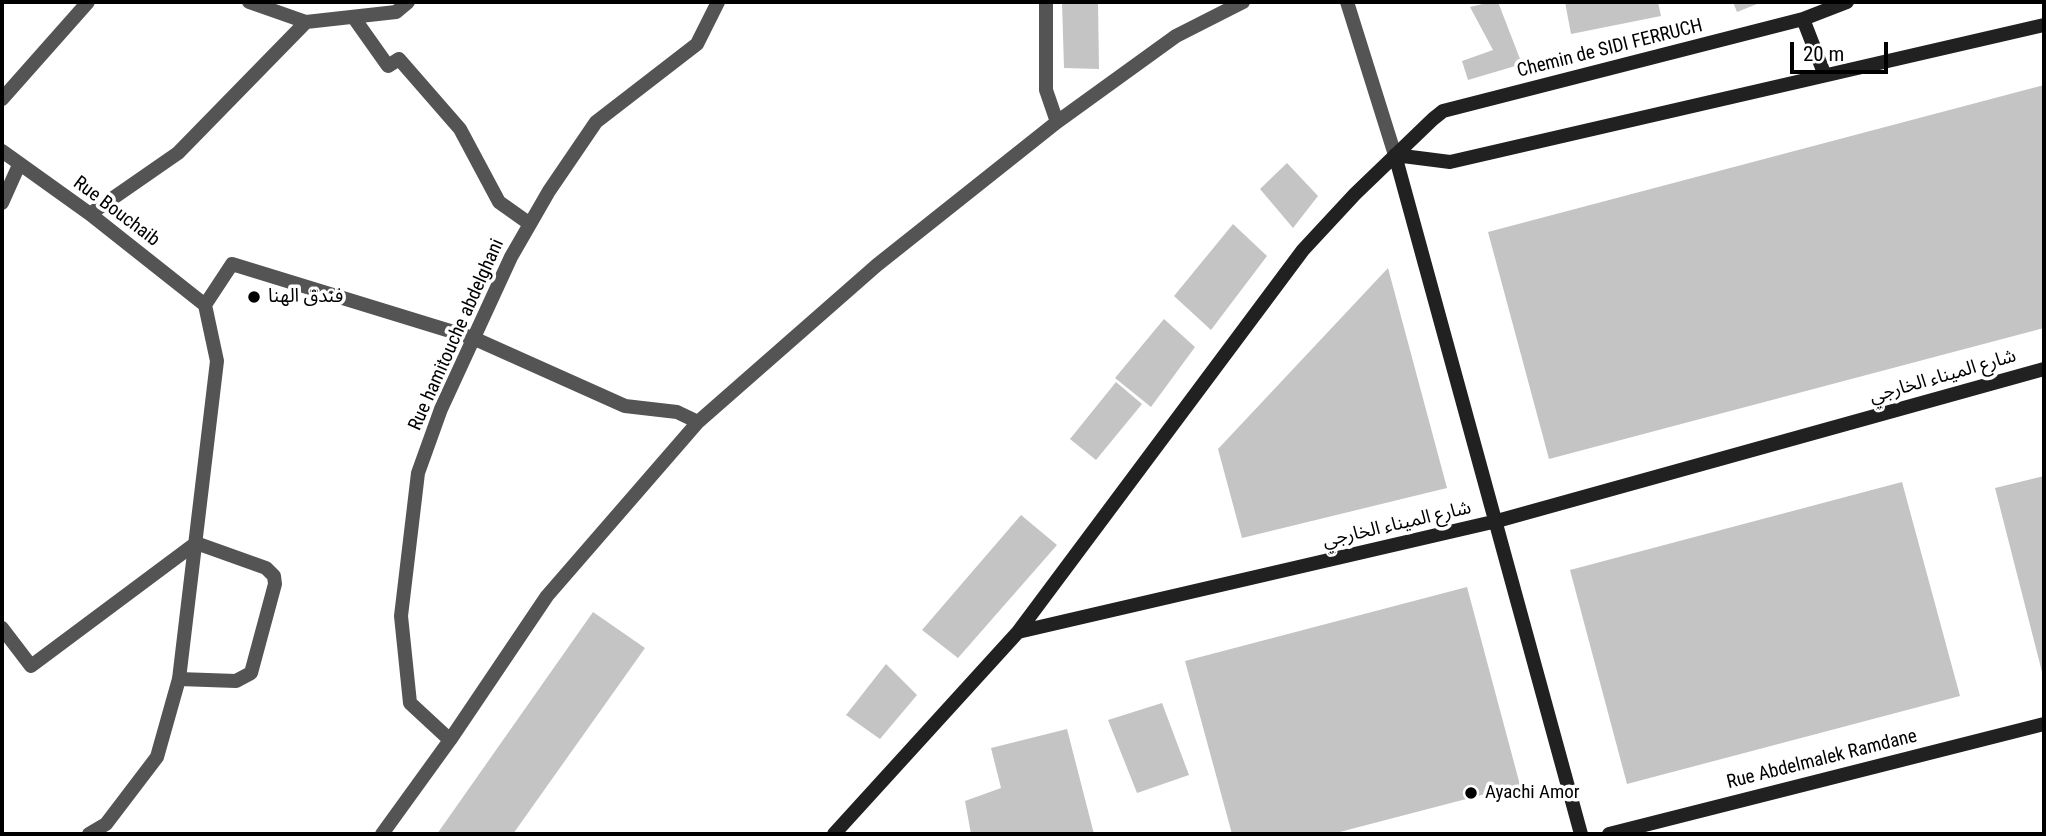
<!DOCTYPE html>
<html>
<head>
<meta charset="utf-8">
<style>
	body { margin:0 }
	#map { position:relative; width:2046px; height:836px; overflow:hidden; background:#fff; font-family:"Roboto Condensed",sans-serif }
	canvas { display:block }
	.frame { position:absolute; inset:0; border:4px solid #000; pointer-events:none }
	.scale { position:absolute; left:1790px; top:42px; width:98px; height:32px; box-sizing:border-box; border:4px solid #000; border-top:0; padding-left:9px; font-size:21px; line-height:24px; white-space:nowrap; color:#000; -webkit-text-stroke:5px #fff; paint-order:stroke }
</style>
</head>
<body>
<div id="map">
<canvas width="2046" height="836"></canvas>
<div class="frame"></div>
<div class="scale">20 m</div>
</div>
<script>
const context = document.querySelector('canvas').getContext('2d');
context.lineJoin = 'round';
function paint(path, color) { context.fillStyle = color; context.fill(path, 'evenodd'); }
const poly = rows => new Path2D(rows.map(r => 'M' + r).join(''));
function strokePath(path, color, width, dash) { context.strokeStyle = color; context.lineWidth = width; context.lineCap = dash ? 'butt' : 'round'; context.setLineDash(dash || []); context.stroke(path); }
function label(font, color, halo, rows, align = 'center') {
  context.font = font + ' "Roboto Condensed","Noto Sans Arabic",sans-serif'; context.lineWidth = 7; context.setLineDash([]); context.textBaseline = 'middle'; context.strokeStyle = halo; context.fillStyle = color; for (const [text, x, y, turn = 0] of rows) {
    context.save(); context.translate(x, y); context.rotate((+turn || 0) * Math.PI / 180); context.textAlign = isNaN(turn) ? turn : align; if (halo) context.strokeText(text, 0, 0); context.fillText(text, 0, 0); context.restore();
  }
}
const building = poly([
	[1062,2,1098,2,1099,69,1064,68],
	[1491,2,1498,2,1522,64,1468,80,1462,61,1493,50,1470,7],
	[1565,2,1658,2,1661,16,1571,34],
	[1733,2,1762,2,1737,12],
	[2044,85,2044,328,1549,459,1488,232],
	[1287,163,1318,196,1293,228,1260,189],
	[1233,224,1267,256,1211,330,1174,296],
	[1388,268,1447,488,1242,538,1218,449],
	[1164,319,1195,347,1151,407,1115,378],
	[1116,382,1142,404,1096,460,1070,439],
	[2044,476,2044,672,2042,672,1995,488],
	[1902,482,1960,696,1627,784,1570,570],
	[1021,515,1057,545,958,658,922,630],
	[1467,587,1520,785,1332,834,1232,834,1185,661],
	[593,612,645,648,513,834,437,834],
	[886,664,917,695,880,739,846,715],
	[1162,703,1189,775,1137,793,1108,720],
	[1067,729,1094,834,971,834,965,801,1001,788,991,748]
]);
const lane = poly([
	[179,679,236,681,251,673,275,584,274,576,266,568,196,543]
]);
const street = poly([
	[249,2,306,22,396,12,408,2],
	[1046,2,1046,90,1057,122],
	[1347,2,1395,155],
	[354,18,388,66,399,59,460,129,499,202,530,224],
	[2,99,88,2],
	[2,151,90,214,205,305],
	[2,203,19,165],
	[90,214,178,153,306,22],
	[2,628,31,666,196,543],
	[450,740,410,703,401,616,418,473,441,409,511,257,549,191,596,122,697,44,718,2],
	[89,834,106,824,157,757,179,679,217,361,205,305,232,264,473,338,625,406,677,412,698,422],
	[382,834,450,740,547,596,698,422,877,265,1057,122,1176,36,1243,2]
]);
const secondary = poly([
	[1803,19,1824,73],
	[1395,155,1581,834],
	[1395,155,1450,162,2044,25],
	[1018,632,1303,250,1355,194,1433,119,1443,111,1803,19,1847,2],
	[834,834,1018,632,1497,521,2044,369],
	[1609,834,2044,724]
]);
const markers = [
	[254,297,7,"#000"],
	[1471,793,7,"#000"]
];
const streetNames = [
	["Chemin de SIDI FERRUCH",1610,49,-14],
	["Rue Bouchaib",116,212,37],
	["Rue hamitouche abdelghani",457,335,-66],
	["شارع الميناء الخارجي",1943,377,-16],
	["شارع الميناء الخارجي",1397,525,-13],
	["Rue Abdelmalek Ramdane",1822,760,-14]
];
const poiNames = [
	["فندق الهنا",268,297],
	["Ayachi Amor",1485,793]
];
paint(building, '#c4c4c4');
strokePath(lane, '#545454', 14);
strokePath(street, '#545454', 14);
strokePath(secondary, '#212121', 14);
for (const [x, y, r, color] of markers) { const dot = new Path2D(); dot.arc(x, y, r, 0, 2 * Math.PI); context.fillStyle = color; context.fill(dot); strokePath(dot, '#fff', 2.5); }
label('19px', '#000', '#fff', streetNames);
label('19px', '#000', '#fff', poiNames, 'left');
</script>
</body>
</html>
